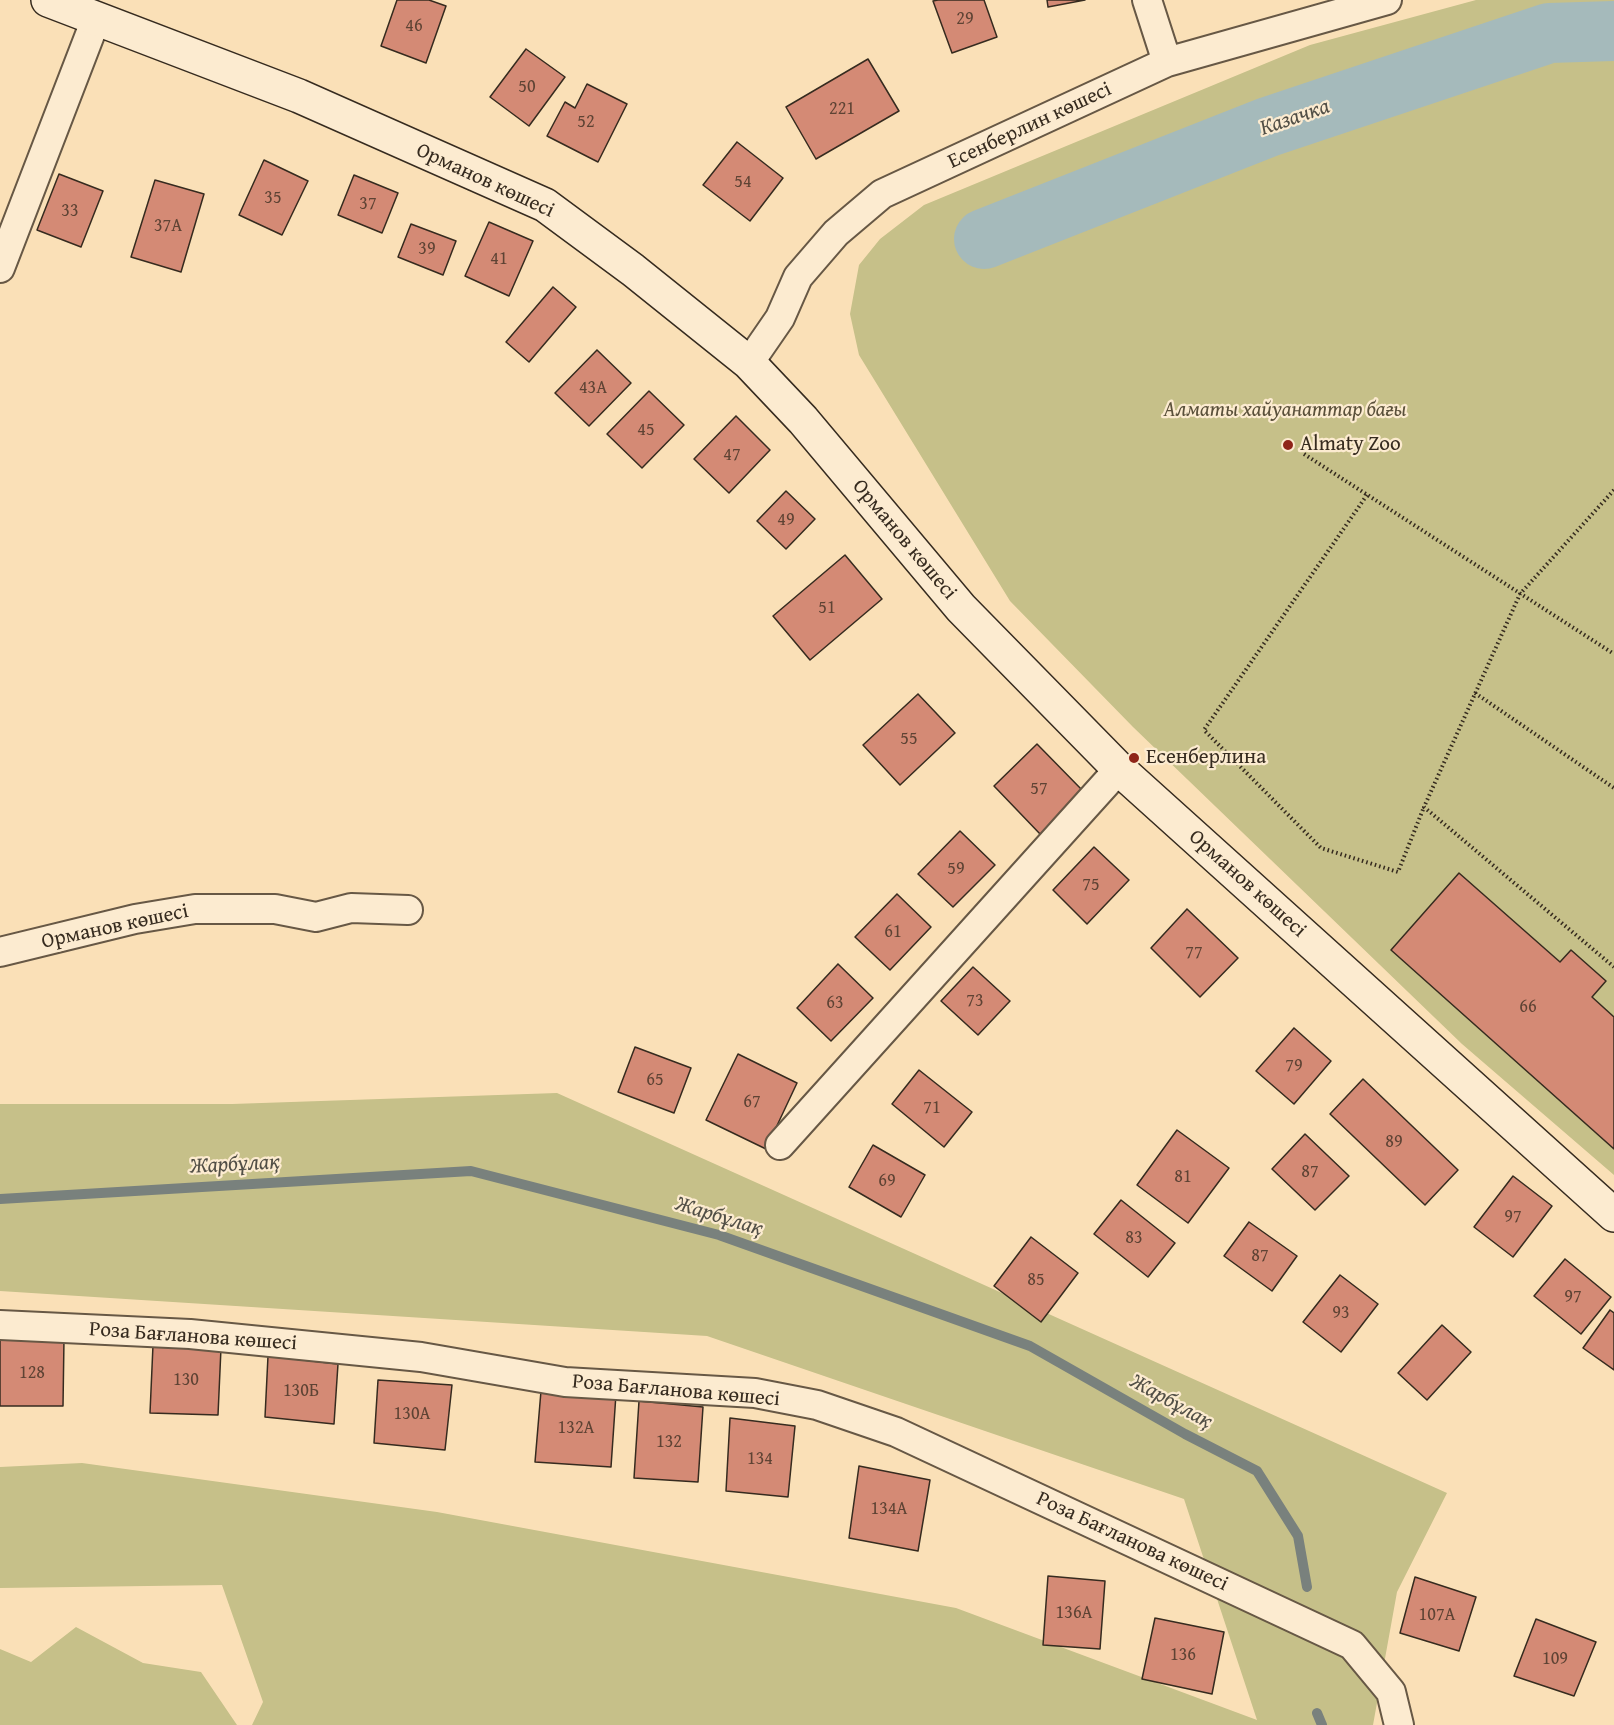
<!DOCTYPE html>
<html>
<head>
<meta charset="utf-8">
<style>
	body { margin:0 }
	canvas { display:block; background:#fae0b7 }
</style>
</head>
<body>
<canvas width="1614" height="1725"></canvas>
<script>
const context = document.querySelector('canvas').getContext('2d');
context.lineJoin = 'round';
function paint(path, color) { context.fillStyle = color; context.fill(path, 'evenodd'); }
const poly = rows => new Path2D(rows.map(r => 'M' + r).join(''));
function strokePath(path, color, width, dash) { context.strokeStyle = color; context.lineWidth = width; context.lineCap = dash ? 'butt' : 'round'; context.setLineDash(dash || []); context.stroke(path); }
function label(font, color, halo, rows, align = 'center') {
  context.font = font + ' "Gentium Book Plus",serif'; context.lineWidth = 4.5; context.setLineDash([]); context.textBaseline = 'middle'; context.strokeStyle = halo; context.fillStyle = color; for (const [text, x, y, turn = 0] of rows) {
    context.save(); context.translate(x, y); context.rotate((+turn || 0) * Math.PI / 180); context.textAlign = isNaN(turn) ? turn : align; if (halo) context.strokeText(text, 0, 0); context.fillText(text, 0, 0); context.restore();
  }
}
const green = poly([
	[1476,0,1614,0,1614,1175,1462,1044,1133,727,1010,601,859,355,850,314,859,265,880,239,924,205,1310,45],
	[557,1093,1447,1493,1397,1592,1373,1725,252,1725,263,1702,222,1585,0,1588,0,1467,82,1463,437,1512,956,1608,1257,1720,1184,1499,707,1336,0,1291,0,1104,232,1104],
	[76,1627,143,1663,201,1672,237,1725,0,1725,0,1649,31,1662]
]);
const stream = poly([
	[0,1199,471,1171,719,1235,1030,1346,1185,1434,1257,1471,1298,1536,1307,1587],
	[1317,1713,1322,1725]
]);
const river = poly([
	[984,239,1268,127,1549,33,1614,31]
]);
const building = poly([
	[397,0,429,0,446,6,426,63,381,46,397,0],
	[938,0,984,0,997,37,952,53,933,1,938,0],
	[1047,0,1085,0,1048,7,1047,0],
	[526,49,565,77,529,126,490,97,526,49],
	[868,59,899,111,816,159,786,107,868,59],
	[587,84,627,104,598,162,547,136,565,102,575,108,587,84],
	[737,142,783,178,750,221,703,185,737,142],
	[264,160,308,181,282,235,239,215,264,160],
	[59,174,103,191,81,247,37,230,59,174],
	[354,175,398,193,382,233,338,215,354,175],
	[155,180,204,194,181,272,131,257,155,180],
	[489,222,533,241,509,296,465,276,489,222],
	[411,224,456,241,443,275,398,257,411,224],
	[553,287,576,307,529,362,506,342,553,287],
	[597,350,631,383,589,426,555,393,597,350],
	[649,391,684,425,642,468,607,434,649,391],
	[736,416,770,450,729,493,694,459,736,416],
	[786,491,815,519,786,549,757,521,786,491],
	[845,555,882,599,810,660,773,616,845,555],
	[918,694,955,733,900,785,863,745,918,694],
	[1037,744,1084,792,1041,835,994,786,1037,744],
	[960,831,995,865,953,907,918,874,960,831],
	[1094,847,1129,880,1087,924,1053,890,1094,847],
	[1459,873,1560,962,1571,950,1606,981,1592,997,1614,1017,1614,1149,1391,950,1459,873],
	[897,894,931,927,890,970,855,937,897,894],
	[1187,909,1238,958,1200,997,1151,948,1187,909],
	[838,964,873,998,831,1041,797,1008,838,964],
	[973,967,1010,1001,978,1035,941,1001,973,967],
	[1294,1028,1331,1061,1294,1104,1256,1071,1294,1028],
	[635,1047,691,1068,674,1113,618,1092,635,1047],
	[738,1054,797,1083,766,1149,706,1120,738,1054],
	[919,1070,972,1112,944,1147,892,1104,919,1070],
	[1363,1079,1458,1170,1425,1205,1330,1114,1363,1079],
	[1177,1130,1229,1168,1188,1223,1137,1185,1177,1130],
	[1305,1134,1349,1176,1315,1210,1272,1169,1305,1134],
	[873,1145,925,1175,901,1217,849,1187,873,1145],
	[1513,1176,1552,1206,1513,1257,1474,1227,1513,1176],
	[1121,1200,1175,1243,1148,1277,1094,1234,1121,1200],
	[1249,1222,1297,1256,1272,1291,1224,1256,1249,1222],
	[1031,1237,1078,1273,1041,1322,994,1286,1031,1237],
	[1565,1259,1611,1297,1581,1334,1534,1296,1565,1259],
	[1340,1275,1378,1304,1341,1352,1303,1322,1340,1275],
	[1610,1310,1614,1313,1614,1370,1583,1348,1610,1310],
	[1442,1325,1471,1352,1427,1400,1398,1373,1442,1325],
	[0,1339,64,1339,63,1406,0,1406,0,1339],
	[153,1345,221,1348,218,1415,150,1413,153,1345],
	[268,1356,338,1364,334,1424,265,1417,268,1356],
	[378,1380,452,1385,445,1450,374,1443,378,1380],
	[541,1391,616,1394,611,1467,535,1462,541,1391],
	[639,1401,703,1407,698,1482,634,1478,639,1401],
	[730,1418,795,1426,788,1497,726,1491,730,1418],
	[859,1466,930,1480,918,1551,849,1538,859,1466],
	[1048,1576,1105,1581,1100,1649,1043,1645,1048,1576],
	[1415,1577,1476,1597,1459,1651,1400,1633,1415,1577],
	[1155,1618,1224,1632,1212,1694,1142,1679,1155,1618],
	[1536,1619,1596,1642,1574,1696,1514,1676,1536,1619]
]);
const path = poly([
	[1304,454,1614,654],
	[1614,490,1520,594,1424,807,1614,967],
	[1367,495,1204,730,1321,848,1398,872,1424,807],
	[1475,693,1614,788]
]);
const street = poly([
	[1147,0,1167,62],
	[0,268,96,19],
	[749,363,780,318,798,277,836,233,882,194,1167,62,1387,0],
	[0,952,135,919,195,909,275,909,316,917,351,908,408,910],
	[780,1145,1119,769],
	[0,1325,190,1334,421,1357,565,1382,755,1393,817,1405,896,1432,1352,1645,1391,1692,1399,1725]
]);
const secondary = poly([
	[48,0,299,96,545,205,633,270,749,363,803,420,961,608,1119,769,1614,1215]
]);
const markers = [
	[1288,445,6,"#8f2418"],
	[1134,758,6,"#8f2418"]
];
const numberNames = [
	["29",965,19],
	["46",414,26],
	["50",527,87],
	["221",842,109],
	["52",586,122],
	["54",743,182],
	["35",273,198],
	["37",368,204],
	["33",70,211],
	["37А",168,226],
	["39",427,249],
	["41",499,259],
	["43А",593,388],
	["45",646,430],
	["47",732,455],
	["49",786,520],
	["51",827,608],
	["55",909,739],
	["57",1039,789],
	["59",956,869],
	["75",1091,885],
	["61",893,932],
	["77",1194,953],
	["73",975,1001],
	["63",835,1003],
	["66",1528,1007],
	["79",1294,1066],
	["65",655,1080],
	["67",752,1102],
	["71",932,1108],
	["89",1394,1142],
	["87",1310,1172],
	["81",1183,1177],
	["69",887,1181],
	["97",1513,1217],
	["83",1134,1238],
	["87",1260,1256],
	["85",1036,1280],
	["97",1573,1297],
	["93",1341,1313],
	["128",32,1373],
	["130",186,1380],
	["130Б",301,1391],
	["130А",412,1414],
	["132А",576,1428],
	["132",669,1442],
	["134",760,1459],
	["134А",889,1509],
	["136А",1074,1613],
	["107А",1437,1615],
	["136",1183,1655],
	["109",1555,1659]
];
const streetNames = [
	["Есенберлин көшесі",1030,126,-25],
	["Орманов көшесі",485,181,25],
	["Орманов көшесі",904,540,50],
	["Орманов көшесі",1247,884,42],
	["Орманов көшесі",115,927,-12],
	["Роза Бағланова көшесі",193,1337,4],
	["Роза Бағланова көшесі",676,1391,5],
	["Роза Бағланова көшесі",1132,1542,25]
];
const parkNames = [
	["Алматы хайуанаттар бағы",1285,411]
];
const poiNames = [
	["Almaty Zoo",1300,445],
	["Есенберлина",1146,758]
];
const waterNames = [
	["Казачка",1295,118,-19],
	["Жарбұлақ",235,1165,-3],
	["Жарбұлақ",719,1217,17],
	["Жарбұлақ",1171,1402,29]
];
paint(green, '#c6c089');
strokePath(stream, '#79817d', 10);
strokePath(river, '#a5babb', 60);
paint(building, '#d48a75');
strokePath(building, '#362b1f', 1.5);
strokePath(street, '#675845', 32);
strokePath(secondary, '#362b1f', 36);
strokePath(path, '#362b1f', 4, [1.5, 3]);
strokePath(street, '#fcebd0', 28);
strokePath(secondary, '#fcebd0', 33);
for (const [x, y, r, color] of markers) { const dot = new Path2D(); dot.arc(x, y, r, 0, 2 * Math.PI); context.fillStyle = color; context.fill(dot); strokePath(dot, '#fcebd0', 2); }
label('18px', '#5e4334', null, numberNames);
label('21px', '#362b1f', '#fcebd0', streetNames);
label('italic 21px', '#5a503a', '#fcebd0', parkNames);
label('21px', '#362b1f', '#fcebd0', poiNames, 'left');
label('italic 22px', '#524f46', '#fcebd0', waterNames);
</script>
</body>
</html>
